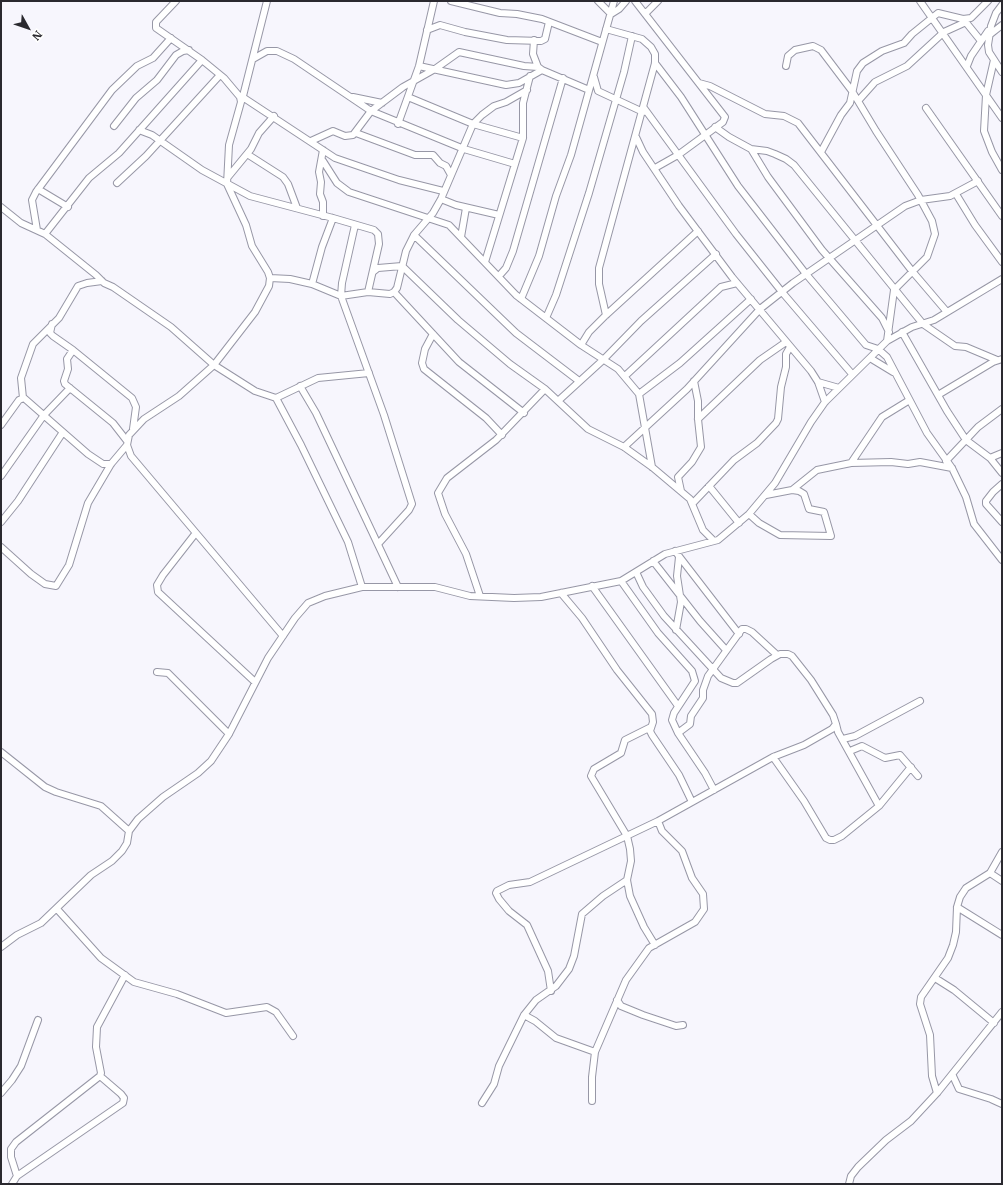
<!DOCTYPE html>
<html>
<head>
<meta charset="utf-8">
<style>
	body { margin:0 }
	#map { position:relative; width:1003px; height:1185px; overflow:hidden; background:#f7f6fd; font-family:"IBM Plex Serif",serif }
	canvas { display:block }
	.frame { position:absolute; inset:0; border:2px solid #2a292f; pointer-events:none }
	.north { position:absolute; left:8px; top:8px; width:40px; height:40px; -webkit-text-stroke:3px #fff; paint-order:stroke; rotate:130deg; font-size:11px; font-weight:700; line-height:16px; text-align:center; color:#2a292f }
	.north::after { content:''; display:block; margin:auto; width:14px; height:18px; background:#2a292f; clip-path:polygon(50% 0,100% 100%,50% 72%,0 100%) }
</style>
</head>
<body>
<div id="map">
<canvas width="1003" height="1185"></canvas>
<div class="frame"></div>
<div class="north">N</div>
</div>
<script>
const context = document.querySelector('canvas').getContext('2d');
context.lineJoin = 'round';
const poly = rows => new Path2D(rows.map(r => 'M' + r).join(''));
function strokePath(path, color, width, dash) { context.strokeStyle = color; context.lineWidth = width; context.lineCap = dash ? 'butt' : 'round'; context.setLineDash(dash || []); context.stroke(path); }
const street = poly([
	[176,1,156,22,156,28,202,60,224,78,240,97,241,102,229,145,227,184,246,225,252,246,268,272,270,278,269,286,255,312,214,365,179,396,144,419,129,435,127,445,131,456,283,636],
	[451,1,500,13,517,14,542,19,602,42],
	[598,1,611,14,619,9,626,1],
	[635,1,725,117,723,122,678,155,655,168],
	[920,1,1002,118],
	[1002,5,996,13,991,26,988,45,989,52,1002,72],
	[645,14,658,1],
	[964,20,981,41],
	[606,29,642,39,651,47,655,54,655,63,599,268,599,284,606,315],
	[427,30,440,25,465,32,507,40,541,41,545,39,549,22],
	[988,36,1002,25],
	[534,40,533,54,538,67],
	[253,59,267,51,277,51,294,59,371,111,464,149,515,164],
	[994,60,986,95,984,131,992,152,1002,170],
	[655,63,681,97,738,186,806,274,866,345,878,349,887,357,927,433,952,468,966,497,974,524,1002,560],
	[419,66,506,85,519,83,542,70,589,90],
	[786,66,788,56,795,50,813,46,821,50,852,91,876,131,918,195,932,221,935,234,927,257,894,290,887,341],
	[967,66,971,56,988,31],
	[594,77,598,91,643,112],
	[699,83,710,86,765,114,784,116,798,123,912,271,947,312],
	[353,97,382,103],
	[408,97,473,124,523,138],
	[244,98,335,158,399,180,443,191],
	[242,100,267,1],
	[858,101,875,82,907,66,944,32,966,22],
	[644,108,736,234,782,292,852,374],
	[926,108,1002,216],
	[398,124,419,66,434,1],
	[114,126,136,98,157,80,176,55,183,51,189,50],
	[715,127,729,137,751,149,768,177,822,250,882,318,889,332],
	[139,130,152,135,202,170,250,196,333,218,374,230,378,234,379,244,368,292],
	[356,133,415,155,433,155,440,163,446,166,451,175],
	[636,137,643,152,679,206,732,277,811,371,818,382,825,402],
	[311,141,333,131,345,136,353,135,371,111,403,87,435,69,459,52,524,66,538,67,542,70],
	[751,149,767,151,775,154,786,159,794,165,923,324,955,346,966,347,997,360],
	[821,152,841,115,850,103,857,71,863,63,882,51,904,43,912,34,938,13,963,19,971,18,988,1],
	[247,154,283,177,288,184,297,208],
	[323,161,337,183,349,192,449,225,516,295,581,345,618,369,639,394,652,467],
	[228,177,251,149,259,133,274,116],
	[117,183,146,156,220,75],
	[38,189,68,207],
	[956,194,975,225,1002,262],
	[441,199,456,205,499,215],
	[1,207,21,223,45,234,96,275,104,283,113,287,171,327,214,365,255,391,276,398,318,378,369,373],
	[323,216,323,202,320,194,321,182,319,172,323,150],
	[355,225,342,283,341,296,384,415,412,504,409,510,378,544],
	[37,230,32,200,36,192,112,90,137,66,153,58,171,38],
	[45,234,89,178,119,153,202,60],
	[414,235,516,333,579,381],
	[461,237,466,208],
	[485,262,523,138,523,103,530,76],
	[373,272,378,268,402,266,458,320,510,364,545,389,588,429,624,447,652,467,690,499,703,530,713,540],
	[499,276,506,268,513,251,563,78],
	[270,278,290,279,312,284,341,296,368,292,390,294,394,292,397,288,406,251,414,235,433,213,441,199,473,124,482,115,494,106,506,102,527,90],
	[312,284,322,247,333,218],
	[394,292,459,362,524,413],
	[521,299,539,256,556,196,571,155,614,1],
	[546,318,556,295,589,193,624,72,632,36],
	[52,324,50,333,53,336,73,350,132,398,136,407,133,429],
	[902,332,947,411,966,440,990,458,1002,453],
	[433,334,425,349,422,363,424,369,486,418,502,435],
	[581,345,589,332,606,315,698,231],
	[73,350,67,359,68,369,64,381,65,384,113,423,127,441],
	[870,358,893,372],
	[625,376,721,287,737,283],
	[818,382,839,388],
	[300,386,316,413,398,587],
	[639,394,680,363,751,299],
	[938,395,993,362,1002,359],
	[23,398,21,378,33,344,59,318,78,286,87,283,102,281],
	[276,398,301,445,348,542,362,587],
	[558,401,603,360,641,321,716,254],
	[698,419,760,360,786,342],
	[1,425,19,400,24,398,88,454,103,464,111,464],
	[624,447,687,389,760,309,793,283,905,206,921,200,950,196,978,181],
	[990,458,1002,473],
	[946,461,978,427,1002,409],
	[851,463,891,462,908,464,920,462,952,468],
	[1,476,44,415,70,388],
	[1002,484,993,492,986,501,986,504,1002,522],
	[709,486,739,523],
	[681,491,678,477,692,462,701,447,698,419,698,401,694,381],
	[766,495,792,490,817,470,851,463,882,417,908,401],
	[693,503,734,460,757,443,776,423,778,419,781,387,786,367,786,354,790,347],
	[749,514,759,523,780,535,831,536,824,512,809,509,804,494,799,491,792,490],
	[1,522,18,501,63,432],
	[195,534,163,575,157,585,158,592,255,682],
	[1,547,31,574,45,584,56,586,69,565,88,503,111,464,127,445],
	[675,551,739,634],
	[653,561,700,621,726,650],
	[621,581,658,633,692,671,695,681,674,713,672,720,678,733,705,773,714,790],
	[592,586,678,706],
	[561,593,582,618,617,670,652,714,653,722,650,731,652,735,679,775,692,802],
	[480,596,466,554,445,514,438,493,447,478,496,440,545,389],
	[676,630,681,602,677,576,679,557],
	[157,672,168,673,229,734],
	[836,724,838,732,879,806],
	[651,727,625,740,621,753,594,769,591,776,627,836,630,849,631,861,627,880,630,896,644,927,655,945],
	[678,733,690,724,691,716,703,698,703,690,708,676,742,629,746,629,752,632,777,655],
	[843,739,855,736,920,701],
	[850,751,862,746,885,758,900,755,918,776],
	[1,752,45,787,56,792,101,806,129,831],
	[773,757,804,801,826,838,830,840,834,840,842,836,879,806,911,767],
	[990,873,1002,881],
	[957,907,1002,935],
	[57,909,101,958,134,982,177,994,226,1013,267,1007,276,1012,293,1036],
	[1,947,17,935,41,923,91,875,112,861,122,851,127,843,129,831,138,819,163,797,198,773,211,761,229,734,268,658,295,618,308,603,325,596,362,587,435,587,470,596,514,598,541,597,621,581,665,554,718,540,749,514,775,483,811,422,825,402,887,341,912,327,934,320,1002,279],
	[935,978,954,990,994,1023],
	[551,991,548,971,527,925,509,911,499,899,496,893,497,891,509,885,530,882,658,821],
	[617,1000,621,1006,643,1015,676,1026,683,1025],
	[524,1015,535,1021,556,1038,595,1052],
	[953,1076,959,1089,991,1099,1002,1104],
	[1,1093,12,1080,21,1066,38,1020],
	[937,1093,932,1076,930,1035,920,1004,921,997,948,958,953,945,956,932,957,907,960,897,966,888,990,873,1002,852],
	[592,1101,592,1077,595,1052,626,980,649,948,695,922,704,909,703,894,692,878,682,851,662,831,658,821,773,757,804,745,832,729,836,724,833,715,811,680,792,656,788,654,780,654,771,659,737,683,733,683,721,678,664,616,643,587,636,572],
	[482,1103,494,1084,499,1066,524,1015,536,1000,556,986,569,969,574,956,582,914,603,896,627,880],
	[17,1176,123,1103,124,1098,121,1094,100,1076],
	[12,1184,17,1176,11,1157,11,1149,16,1142,100,1076,101,1073,96,1047,97,1027,125,975],
	[849,1184,851,1176,858,1167,886,1140,911,1121,937,1093,1002,1012]
]);
strokePath(street, '#9797a6', 8);
strokePath(street, '#fff', 6);
</script>
</body>
</html>
